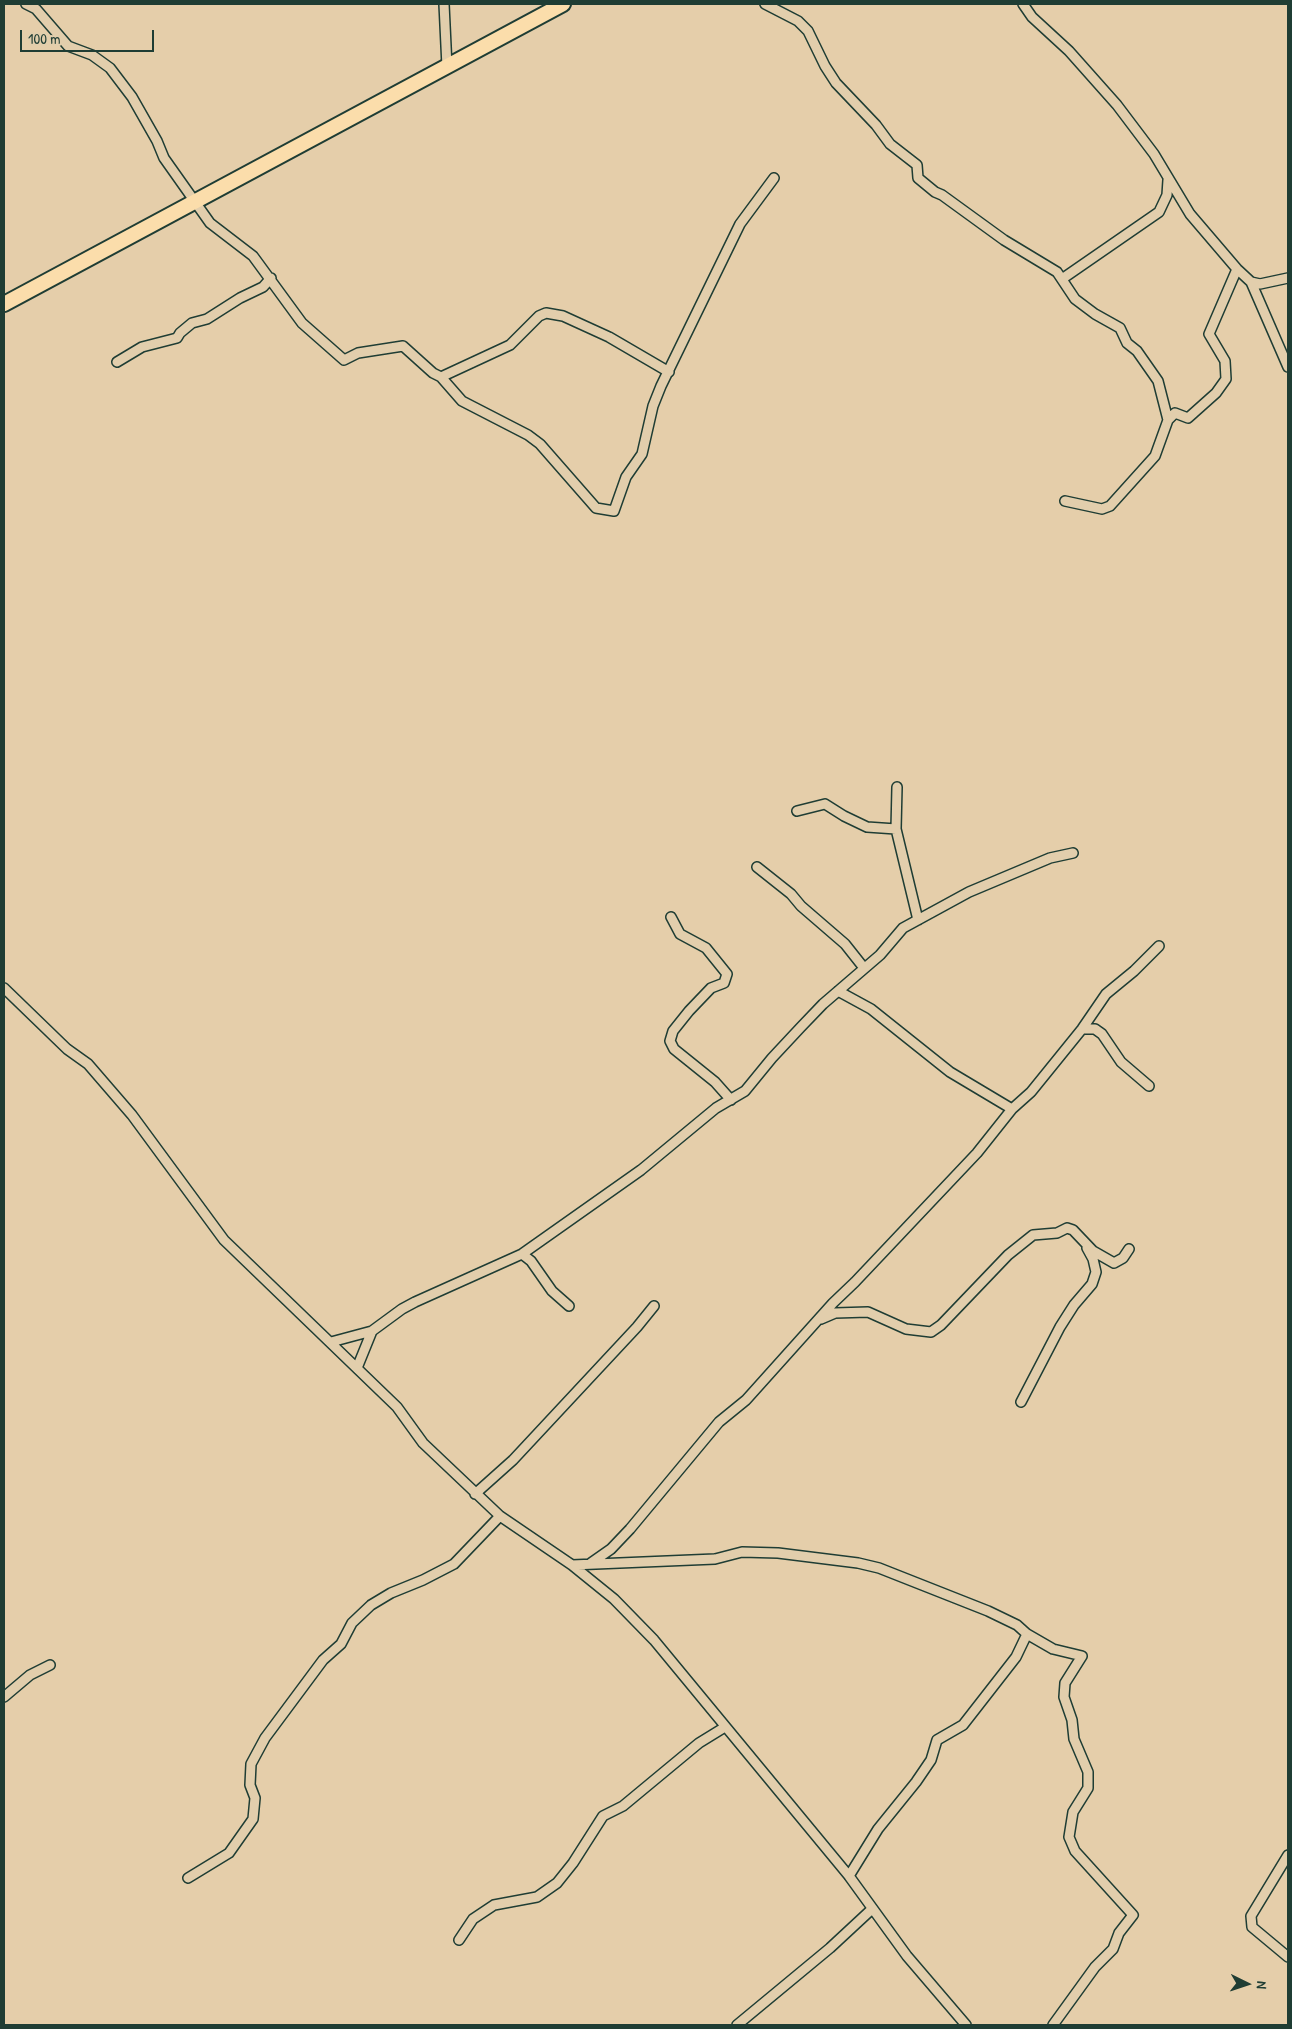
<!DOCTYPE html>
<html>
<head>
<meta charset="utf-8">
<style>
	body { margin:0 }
	#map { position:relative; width:1292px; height:2029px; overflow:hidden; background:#e5ceaa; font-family:"Patrick Hand",sans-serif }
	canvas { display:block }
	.frame { position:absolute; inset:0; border:5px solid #1f3d34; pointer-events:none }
	.north { position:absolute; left:1222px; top:1959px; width:50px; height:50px; -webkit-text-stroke:4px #e2ceac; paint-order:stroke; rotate:94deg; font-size:14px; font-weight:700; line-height:20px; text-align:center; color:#1f3d34 }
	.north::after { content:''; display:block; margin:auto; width:18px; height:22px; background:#1f3d34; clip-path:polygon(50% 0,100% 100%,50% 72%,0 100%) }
	.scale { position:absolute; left:20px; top:30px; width:134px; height:22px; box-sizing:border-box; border:2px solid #1f3d34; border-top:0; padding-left:6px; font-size:15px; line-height:18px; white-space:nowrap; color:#1f3d34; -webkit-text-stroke:4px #e2ceac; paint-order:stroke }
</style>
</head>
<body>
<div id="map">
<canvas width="1292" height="2029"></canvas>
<div class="frame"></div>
<div class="north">N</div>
<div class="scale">100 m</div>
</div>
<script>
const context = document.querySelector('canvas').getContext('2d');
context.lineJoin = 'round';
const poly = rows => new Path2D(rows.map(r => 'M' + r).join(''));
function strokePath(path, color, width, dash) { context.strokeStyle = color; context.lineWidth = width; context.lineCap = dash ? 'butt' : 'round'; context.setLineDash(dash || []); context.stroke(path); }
const minor = poly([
	[26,4,36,9,68,46,92,55,110,68,132,97,157,141,164,158,210,223,253,256,302,323,344,360,358,353,403,346,433,373,441,377,510,345,539,316,546,313,563,316,609,337,669,372],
	[444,4,447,67],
	[765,4,798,21,808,31,825,66,836,83,876,125,890,144,917,165,918,178,935,192,942,195,1004,240,1057,272,1075,299,1095,314,1120,328,1127,343,1137,351,1158,381,1168,420],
	[1023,4,1032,17,1069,51,1117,105,1154,154,1190,214,1237,269,1251,282,1288,367],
	[1062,279,1159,212,1167,195,1168,180],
	[1251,282,1260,284,1288,278],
	[117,362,142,347,177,338,180,333,192,323,207,319,240,298,263,287,271,278],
	[441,377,462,401,528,435,540,444,596,508,614,511,626,477,642,454,653,406,661,386,740,224,774,178],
	[1065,501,1102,509,1110,506,1155,456,1168,420,1175,413,1188,418,1216,393,1226,379,1225,361,1209,334,1237,269],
	[897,787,896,829,918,920],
	[797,811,825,804,844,816,867,827,896,829],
	[757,867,791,894,801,906,845,944,864,968],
	[671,917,680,934,706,948,727,974,724,983,711,988,689,1011,673,1031,670,1041,674,1049,715,1082,731,1100],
	[4,988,67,1049,88,1064,132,1115,224,1240,397,1407,423,1443,500,1516,572,1565,614,1599,654,1640,849,1876,907,1956,966,2025],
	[838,991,871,1009,950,1072,1012,1109],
	[1082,1029,1095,1029,1102,1034,1121,1062,1149,1086],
	[522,1254,531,1261,552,1291,569,1306],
	[821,1319,835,1313,868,1312,906,1329,931,1332,941,1325,1008,1255,1033,1235,1057,1233,1067,1228,1073,1230,1093,1251,1114,1263,1123,1258,1129,1249],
	[331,1342,372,1331,402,1309,415,1302,522,1254,641,1170,716,1108,745,1091,772,1058,800,1028,823,1004,880,955,903,928,969,892,1050,858,1073,853],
	[357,1368,372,1331],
	[1021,1402,1060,1327,1074,1305,1092,1284,1096,1272,1093,1259,1087,1248],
	[475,1494,513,1460,637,1327,654,1306],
	[591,1563,611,1549,630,1529,719,1422,746,1400,833,1303,855,1282,977,1153,1012,1109,1031,1092,1082,1029,1106,994,1134,971,1159,946],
	[572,1565,715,1559,742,1552,778,1553,858,1563,879,1568,988,1611,1017,1625,1027,1634,1053,1649,1082,1656,1065,1683,1064,1697,1072,1720,1074,1739,1088,1772,1088,1788,1073,1812,1069,1837,1075,1851,1133,1915,1119,1933,1113,1949,1095,1967,1053,2025],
	[4,1697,30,1675,50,1665],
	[1288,1855,1251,1916,1252,1927,1288,1957],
	[849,1876,878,1829,916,1782,931,1760,937,1740,963,1725,1016,1657,1027,1634],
	[188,1878,229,1853,253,1819,255,1798,250,1785,251,1764,265,1738,323,1660,341,1644,352,1623,371,1605,391,1593,423,1580,454,1564,500,1516],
	[459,1940,473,1919,494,1905,537,1897,557,1883,573,1863,603,1816,623,1806,699,1743,725,1727],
	[737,2025,830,1948,872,1909]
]);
const primary = poly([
	[4,304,563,4]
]);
strokePath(minor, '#1f3d34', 12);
strokePath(primary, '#1f3d34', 18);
strokePath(minor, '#e2ceac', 9);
strokePath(primary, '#fbddab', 14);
</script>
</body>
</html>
